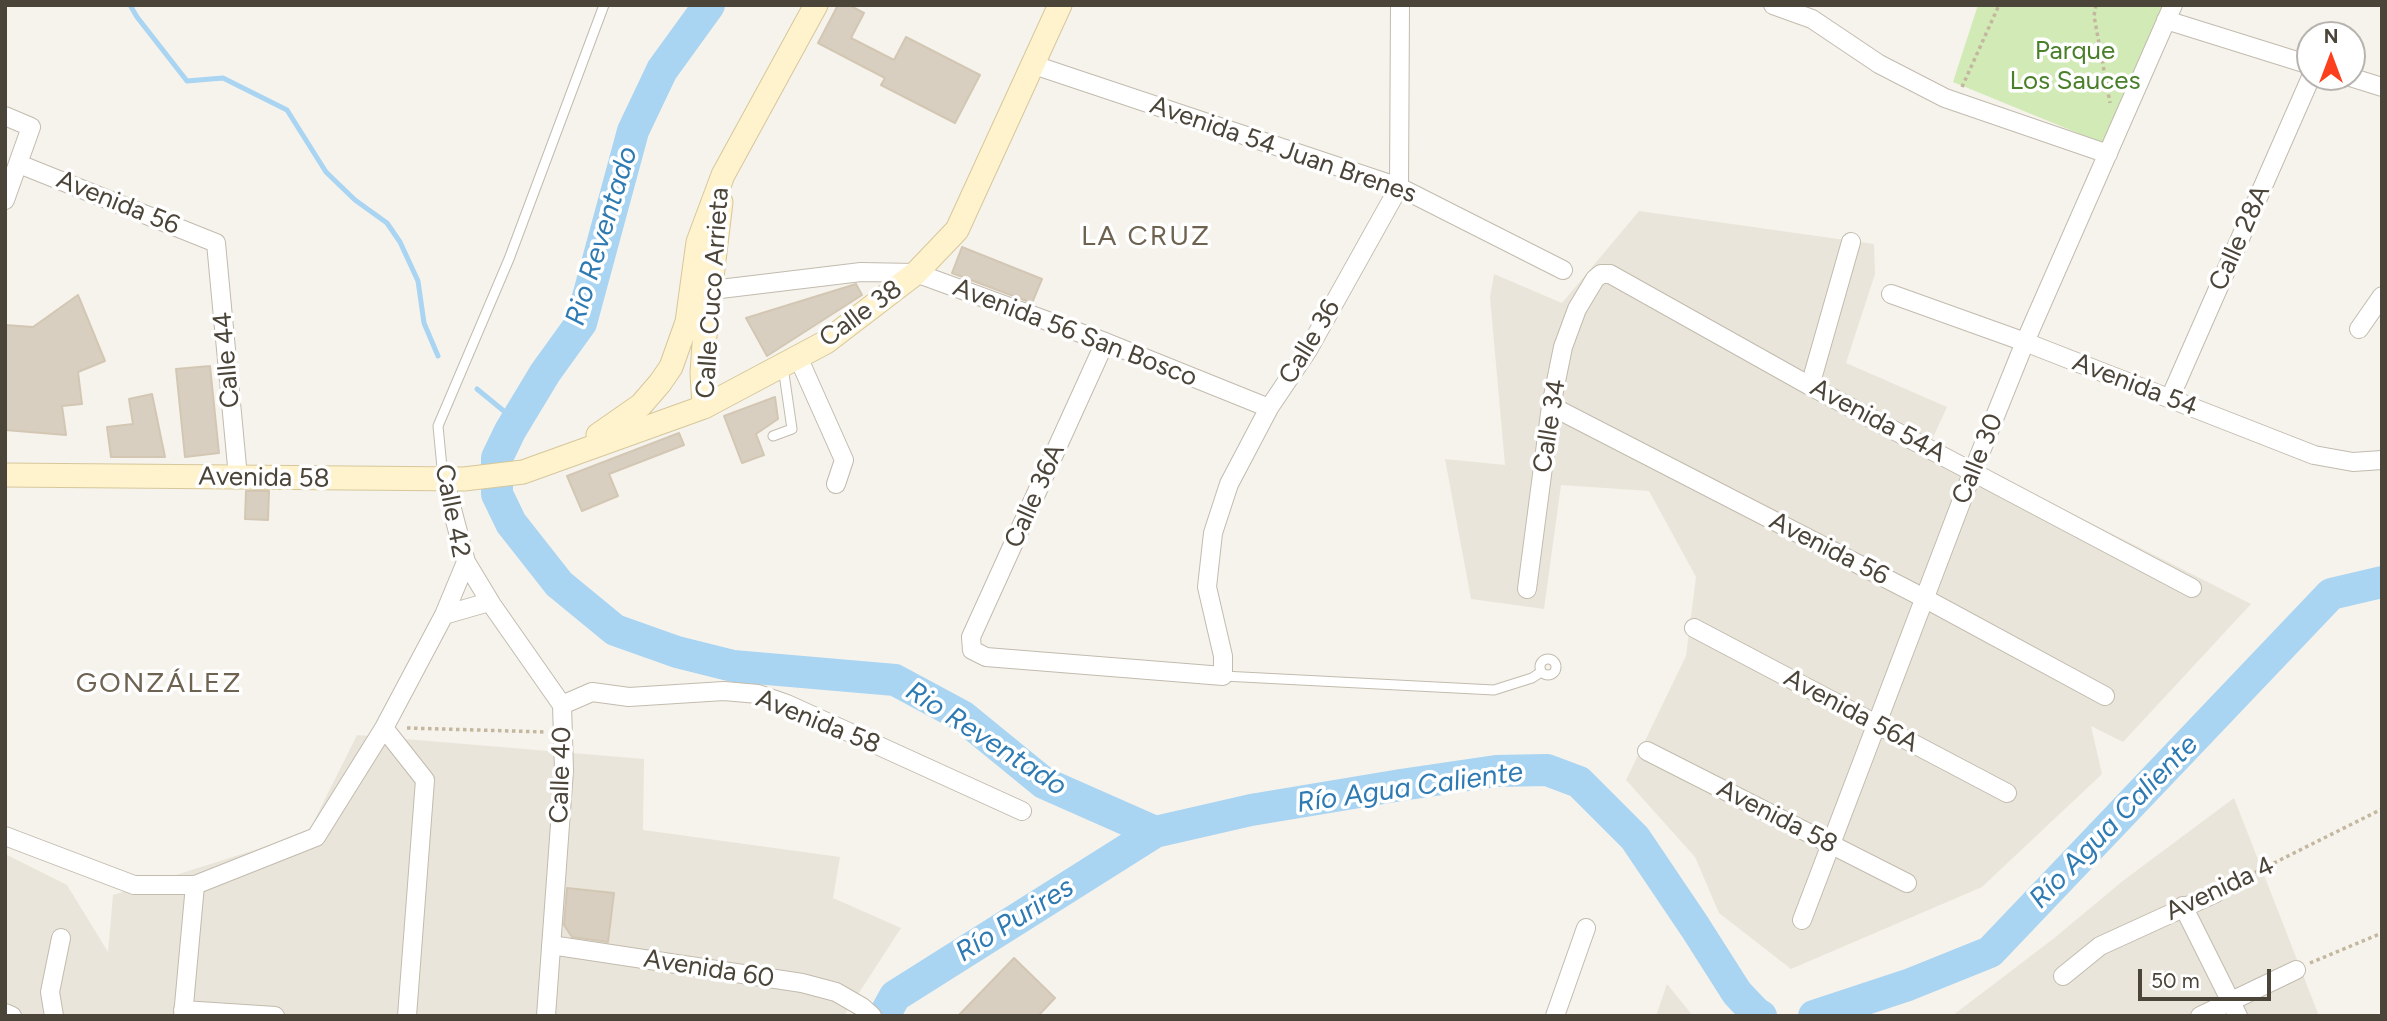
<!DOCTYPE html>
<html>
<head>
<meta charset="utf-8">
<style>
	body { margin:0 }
	#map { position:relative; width:2387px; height:1021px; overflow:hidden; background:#f6f3ec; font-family:Figtree,sans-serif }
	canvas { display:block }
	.frame { position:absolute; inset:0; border:7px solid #4b4439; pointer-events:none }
	.north { position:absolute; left:2296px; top:21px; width:70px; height:70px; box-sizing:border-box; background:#fff; border:2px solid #b7b4b0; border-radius:50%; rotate:0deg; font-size:19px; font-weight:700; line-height:28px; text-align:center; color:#4b4439 }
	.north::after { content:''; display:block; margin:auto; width:24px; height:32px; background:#fc3f1d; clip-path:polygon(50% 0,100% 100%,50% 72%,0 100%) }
	.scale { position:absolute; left:2138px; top:969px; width:133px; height:32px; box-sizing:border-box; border:4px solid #4b4439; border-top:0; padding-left:9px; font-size:21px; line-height:24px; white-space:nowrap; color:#4b4439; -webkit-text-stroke:5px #fff; paint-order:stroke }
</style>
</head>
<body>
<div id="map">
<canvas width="2387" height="1021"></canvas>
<div class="frame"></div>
<div class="north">N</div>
<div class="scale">50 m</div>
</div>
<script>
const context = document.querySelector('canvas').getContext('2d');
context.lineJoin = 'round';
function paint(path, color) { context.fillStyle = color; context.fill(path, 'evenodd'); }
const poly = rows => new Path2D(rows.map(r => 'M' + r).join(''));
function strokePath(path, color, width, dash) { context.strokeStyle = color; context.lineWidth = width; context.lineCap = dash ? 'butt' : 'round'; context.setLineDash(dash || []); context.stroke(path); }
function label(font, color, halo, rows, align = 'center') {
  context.font = font + ' Figtree,sans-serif'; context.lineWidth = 7; context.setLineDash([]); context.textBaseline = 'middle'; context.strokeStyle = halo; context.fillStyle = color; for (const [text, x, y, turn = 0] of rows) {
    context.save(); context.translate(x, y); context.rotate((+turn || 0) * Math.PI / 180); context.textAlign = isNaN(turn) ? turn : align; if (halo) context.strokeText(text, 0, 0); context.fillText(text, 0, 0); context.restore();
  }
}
const residential = poly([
	[1639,211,1874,244,1875,274,1846,363,1947,407,1931,442,2251,604,2123,742,2091,726,2102,774,1982,887,1791,969,1719,913,1695,857,1626,780,1686,656,1696,577,1649,491,1561,485,1544,609,1471,599,1445,459,1505,465,1490,297,1494,274,1562,303],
	[357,735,644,759,643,830,840,857,833,898,901,928,844,1016,5,1016,5,854,67,885,108,952,113,895,308,833],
	[2234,798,2319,1016,1952,1016,2053,939,2124,880],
	[1667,984,1693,1016,1656,1016]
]);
const green = poly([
	[1978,5,2171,5,2107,145,1953,82]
]);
const stream = poly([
	[130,5,137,17,187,81,223,78,287,110,326,172,355,200,387,223,400,242,418,281,424,323,438,356],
	[477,389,516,421]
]);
const river = poly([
	[709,5,662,70,633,131,581,323,545,373,510,431,497,458,497,494,511,523,559,584,615,630,677,652,733,666,895,680,962,716,1044,783,1155,832],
	[884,1016,895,996,1155,832,1251,810,1401,785,1496,771,1547,770,1579,782,1635,838,1695,927,1737,993,1756,1013,1761,1016],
	[1814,1016,1908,985,1990,952,2331,594,2382,582]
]);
const building = poly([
	[838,5,849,5,864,13,851,38,894,60,906,37,980,75,955,123,881,85,885,78,818,43,838,5],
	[962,247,1042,279,1032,303,952,273,962,247],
	[856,284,862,295,767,356,746,318,856,284],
	[78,295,105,361,78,372,82,404,62,406,66,435,5,430,5,325,33,327,78,295],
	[210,366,219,453,185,457,176,369,210,366],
	[152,394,165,457,111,457,107,427,133,424,129,399,152,394],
	[775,397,778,419,756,434,764,455,742,463,724,416,775,397],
	[679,433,684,445,609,474,618,496,582,511,567,476,679,433],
	[246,491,269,491,268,520,245,519,246,491],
	[567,888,614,893,608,942,572,937,564,925,567,888],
	[1014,958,1055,998,1038,1016,958,1016,1014,958]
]);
const path = poly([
	[2096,5,2094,16,2110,103],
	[1962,87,1999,5],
	[407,728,546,732],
	[2230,885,2382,809],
	[2310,963,2382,933]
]);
const lane = poly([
	[773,436,792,429,783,367],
	[443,478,438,426,509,259,604,5],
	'1540 667a8 8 0 1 1 16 0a8 8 0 1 1-16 0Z',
	[1223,676,1494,690,1532,678,1541,672]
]);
const street = poly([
	[1773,5,1812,19,1879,64,1945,98,2108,154],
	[2166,20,2310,65],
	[1034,65,1399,187,1563,270],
	[2350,77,2382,87],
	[5,116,31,127,5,200],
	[19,164,216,243,238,477],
	[712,290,861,272,916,273,1105,342,1269,408],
	[1891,294,2025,342,2314,455,2353,462,2382,460],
	[2359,329,2382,296],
	[1105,342,971,637,972,650,986,657,1223,676,1223,656,1207,587,1213,533,1229,484,1269,408,1308,350,1399,187,1400,5],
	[798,357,844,460,836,484],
	[1810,386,1851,242],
	[2170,398,2311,77],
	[1551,406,1924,598,2105,696],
	[466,562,492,605,562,705,564,770,546,1016],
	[1527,589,1551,406,1563,347,1577,309,1595,279,1601,274,1610,274,1810,386,2192,588],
	[444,615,489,602],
	[1694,628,2007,793],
	[562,705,592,692,629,697,724,691,758,694,787,704,1022,811],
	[1647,751,1907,883],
	[5,836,134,885,195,885,316,837,384,728],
	[2183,906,2238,1016],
	[1802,920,1973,471,2025,342,2173,5],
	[551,945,802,983,836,992,862,1007,872,1016],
	[2063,976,2100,946,2216,893],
	[183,1010,275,1016],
	[5,1013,12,1016],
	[54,1016,50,992,61,938],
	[183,1016,195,885],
	[407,1016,425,780,384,728,444,615,466,562,444,479],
	[1555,1016,1586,928],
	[2200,1016,2296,970]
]);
const secondary = poly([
	[704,407,702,373,704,344,721,202],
	[598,435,641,405,660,383,671,367,687,322,698,242,723,175,816,5],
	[5,475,464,479,523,472,704,407,826,342,916,273,957,230,1060,5]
]);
const parkNames = [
	["Parque",2075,51],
	["Los Sauces",2075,81]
];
const streetNames = [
	["Avenida 54 Juan Brenes",1283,150,19],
	["Avenida 56",118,203,22],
	["Calle 28A",2240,238,-66],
	["Calle Cuco Arrieta",713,293,-86],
	["Calle 38",861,314,-36],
	["Avenida 56 San Bosco",1075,333,21],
	["Calle 36",1310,342,-59],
	["Calle 44",227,360,-95],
	["Avenida 54",2135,385,21],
	["Avenida 54A",1878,421,28],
	["Calle 34",1550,426,-81],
	["Calle 30",1978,459,-68],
	["Avenida 58",264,478,1],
	["Calle 36A",1035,496,-66],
	["Calle 42",452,511,79],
	["Avenida 56",1829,549,27],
	["Avenida 56A",1851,711,28],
	["Avenida 58",818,722,22],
	["Calle 40",561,775,-88],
	["Avenida 58",1777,817,27],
	["Avenida 4",2220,889,-25],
	["Avenida 60",709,969,9]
];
const waterNames = [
	["Rio Reventado",602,236,-73],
	["Rio Reventado",986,739,33],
	["Río Agua Caliente",1410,788,-8],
	["Río Agua Caliente",2114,822,-46],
	["Río Purires",1015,920,-32]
];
const neighbourhoodNames = [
	["LA CRUZ",1146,237],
	["GONZÁLEZ",159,684]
];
paint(residential, '#eae5da');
paint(green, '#d2eab5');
strokePath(stream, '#a9d4f2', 5);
strokePath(river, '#a9d4f2', 32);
paint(building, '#d8cfc1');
strokePath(building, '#d3c7b4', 2);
strokePath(lane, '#c2bbae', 11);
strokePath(street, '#c2bbae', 20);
strokePath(secondary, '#d6c79b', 25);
strokePath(path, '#c4b79f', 3.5, [3.5, 3.5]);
strokePath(lane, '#fff', 9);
strokePath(street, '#fff', 18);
strokePath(secondary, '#fff3cd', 23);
label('26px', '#4a7f2a', '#fff', parkNames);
label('26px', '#4b4439', '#fff', streetNames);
label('italic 28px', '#2e7ab2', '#fff', waterNames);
context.letterSpacing = '2px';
label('28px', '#6e6250', '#fff', neighbourhoodNames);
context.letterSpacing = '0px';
</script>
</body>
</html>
